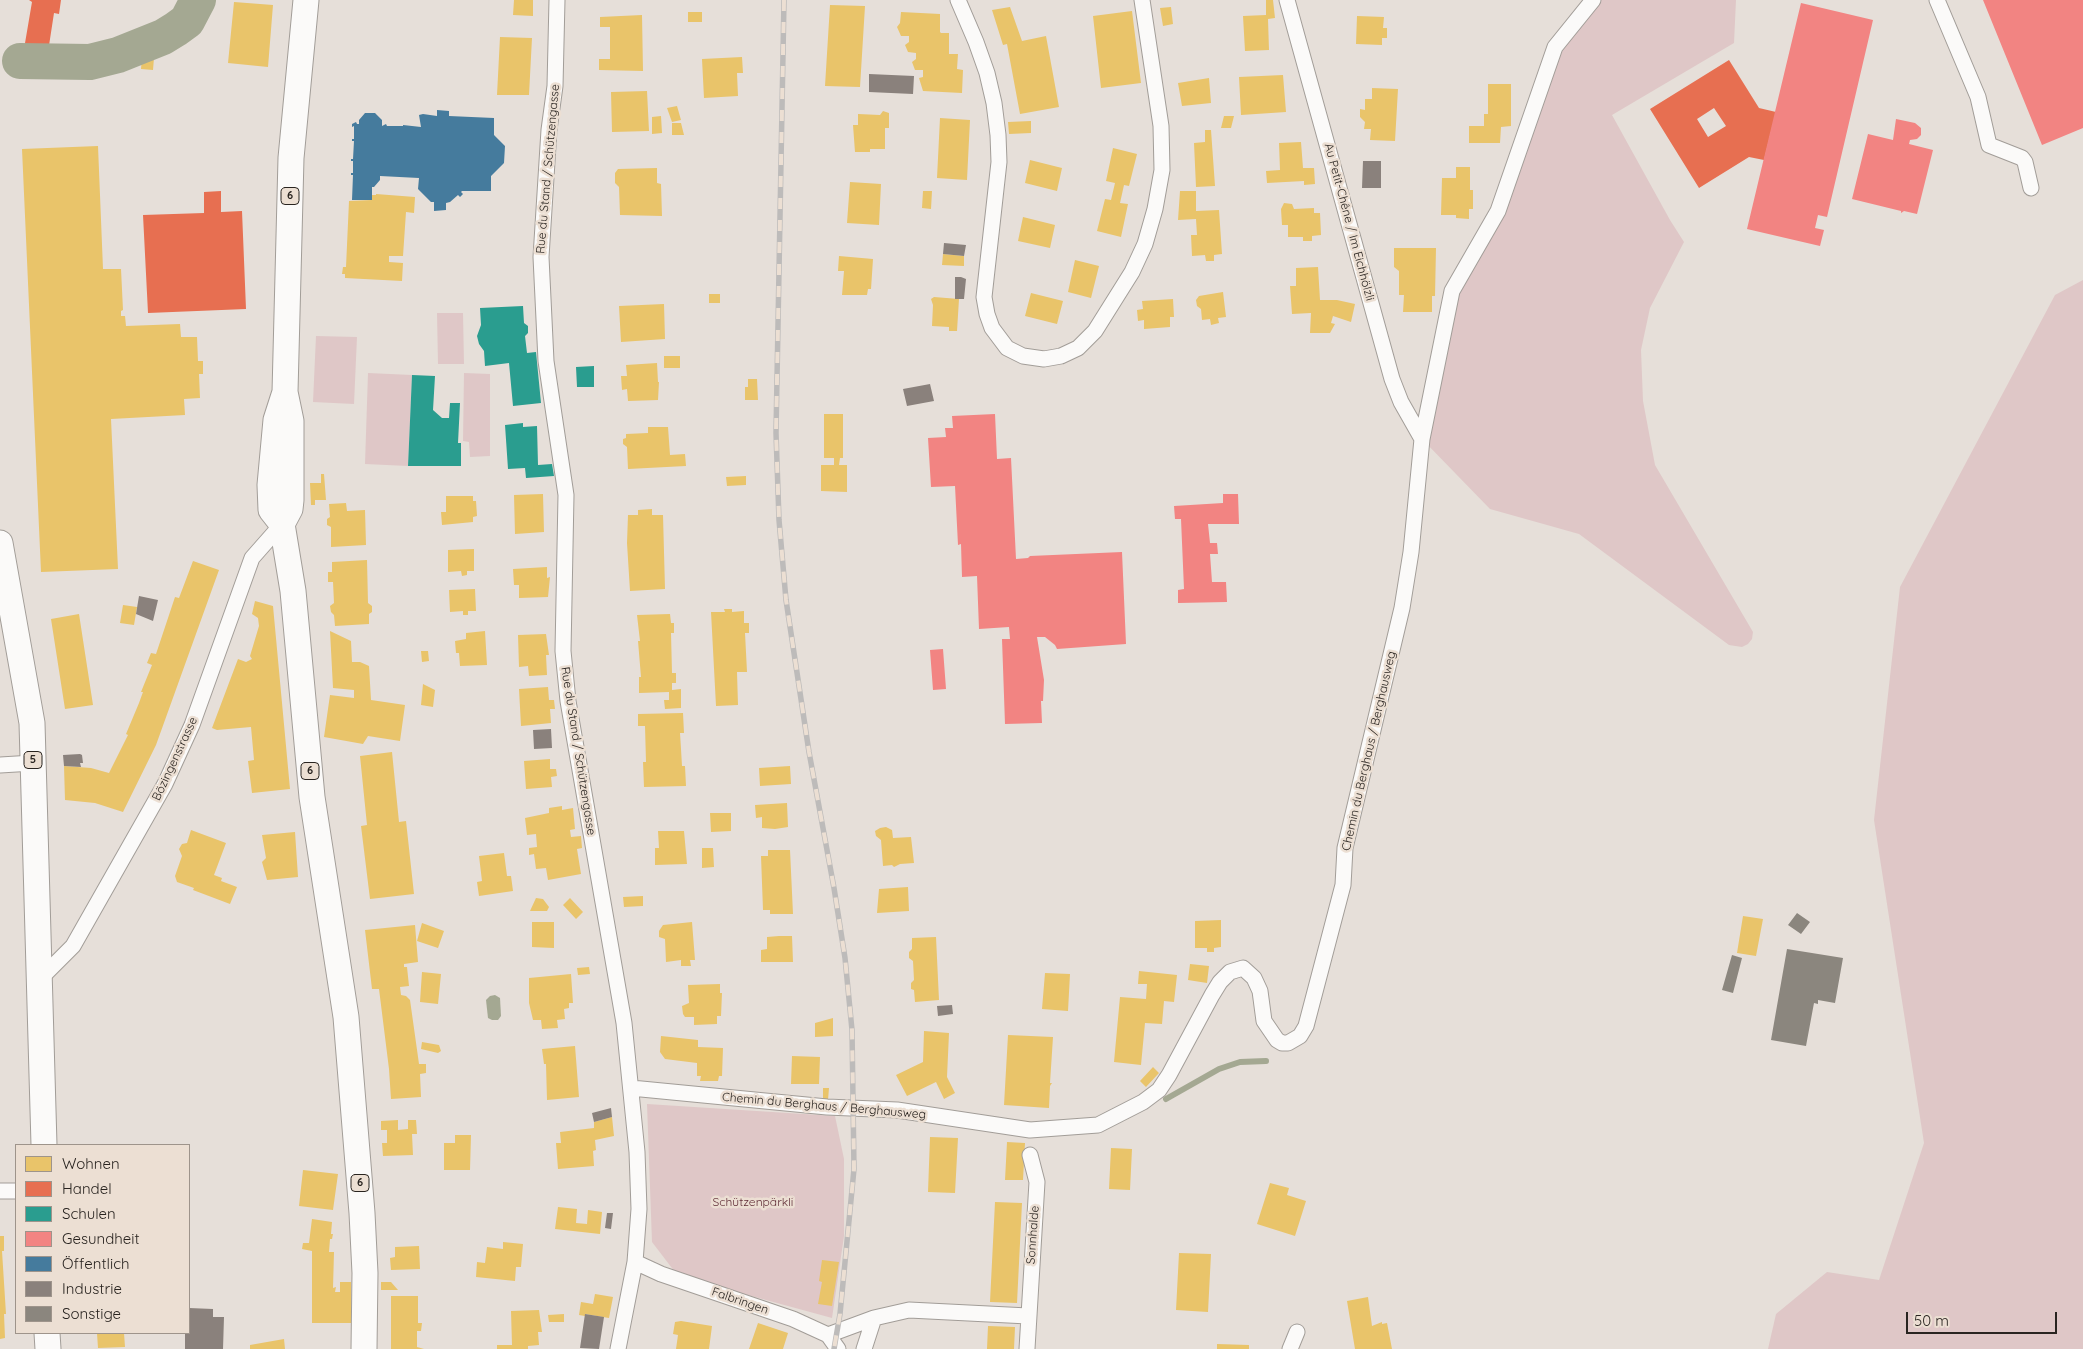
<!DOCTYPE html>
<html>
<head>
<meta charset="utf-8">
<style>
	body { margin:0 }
	#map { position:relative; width:2083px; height:1349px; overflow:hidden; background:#e6dfd9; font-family:Quicksand,sans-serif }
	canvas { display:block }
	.legend { position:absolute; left:15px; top:1144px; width:175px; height:190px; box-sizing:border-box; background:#ecdfd3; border:1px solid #9e948b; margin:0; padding:6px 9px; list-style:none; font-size:15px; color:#292420 }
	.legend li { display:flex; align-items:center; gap:10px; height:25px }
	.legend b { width:25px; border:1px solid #9e948b }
	.scale { position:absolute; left:1906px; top:1312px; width:151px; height:22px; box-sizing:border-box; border:2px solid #292420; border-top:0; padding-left:6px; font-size:15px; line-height:18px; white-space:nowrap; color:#292420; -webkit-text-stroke:4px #ecdfd3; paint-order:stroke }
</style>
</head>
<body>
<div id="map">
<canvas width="2083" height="1349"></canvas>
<ul class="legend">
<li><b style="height:14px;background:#e9c46a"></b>Wohnen</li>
<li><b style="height:14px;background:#e76f51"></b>Handel</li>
<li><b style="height:14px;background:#2a9d8f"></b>Schulen</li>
<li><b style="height:14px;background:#f28482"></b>Gesundheit</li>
<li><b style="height:14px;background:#457b9d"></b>Öffentlich</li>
<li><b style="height:14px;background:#8a817c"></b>Industrie</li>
<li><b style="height:14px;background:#8b867e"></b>Sonstige</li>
</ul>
<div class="scale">50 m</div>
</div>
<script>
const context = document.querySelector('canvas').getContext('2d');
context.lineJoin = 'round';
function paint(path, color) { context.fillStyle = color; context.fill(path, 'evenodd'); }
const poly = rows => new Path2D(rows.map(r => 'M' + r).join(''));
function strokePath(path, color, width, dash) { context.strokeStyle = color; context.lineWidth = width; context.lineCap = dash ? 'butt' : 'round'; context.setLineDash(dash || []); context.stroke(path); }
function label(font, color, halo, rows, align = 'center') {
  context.font = font + ' Quicksand,sans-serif'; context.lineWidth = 5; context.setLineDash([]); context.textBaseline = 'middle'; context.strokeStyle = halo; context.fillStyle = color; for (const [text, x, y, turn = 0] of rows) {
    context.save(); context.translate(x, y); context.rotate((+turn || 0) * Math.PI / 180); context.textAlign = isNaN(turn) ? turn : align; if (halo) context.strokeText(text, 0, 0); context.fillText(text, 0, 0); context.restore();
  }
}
const green = poly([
	[1593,0,1736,0,1734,43,1612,115,1670,220,1684,242,1650,308,1641,350,1643,401,1655,465,1753,632,1752,639,1748,644,1742,647,1729,645,1579,534,1490,509,1422,439,1452,291,1498,211,1555,47],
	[2083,280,2083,1349,1768,1349,1776,1314,1827,1272,1879,1280,1924,1143,1874,820,1900,587,2055,295],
	[463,313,464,364,438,364,437,313],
	[316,336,357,337,354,404,313,402],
	[368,373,412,375,408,466,365,464],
	[464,373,490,374,490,456,470,457,469,442,463,441],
	[647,1104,835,1116,844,1159,844,1236,832,1318,678,1276,652,1242]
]);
const water = poly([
	[495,995,500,998,501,1016,498,1020,492,1020,488,1018,486,1000,490,996]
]);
const homes = poly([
	[514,0,533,0,533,16,513,15],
	[1266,0,1273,0,1275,18,1268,19,1269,50,1245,51,1243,16,1266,15],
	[234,2,273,5,268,67,228,63],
	[830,5,865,6,860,87,825,86],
	[1010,7,1022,41,1046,36,1059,107,1020,114,1007,44,1003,45,992,10],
	[1171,7,1173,24,1163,26,1160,8],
	[1132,11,1141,83,1101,88,1093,16],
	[688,12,702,12,702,22,688,22],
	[901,12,940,14,940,32,941,33,949,33,949,54,958,54,957,69,963,70,962,93,923,91,919,78,923,77,923,70,915,70,912,62,916,59,916,53,908,52,905,45,909,42,909,36,901,36,897,27,900,23],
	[642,15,643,71,599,70,599,59,610,59,610,27,600,27,600,17],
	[1357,16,1384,17,1383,28,1387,28,1387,38,1382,38,1382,45,1356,44],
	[500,37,532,38,529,95,497,95],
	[142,57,154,58,153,70,141,69],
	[742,57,743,73,737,73,738,96,704,98,702,59],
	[1283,75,1286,112,1241,115,1239,77],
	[1209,78,1211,103,1182,106,1178,83],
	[1488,84,1511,84,1511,126,1501,127,1500,143,1469,143,1469,126,1484,126,1484,114,1488,114],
	[1372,88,1398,89,1395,141,1370,140,1371,129,1364,129,1365,122,1360,117,1360,109,1365,110,1365,99,1372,99],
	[647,91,649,131,612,132,611,92],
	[677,106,681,120,672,122,667,108],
	[883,111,889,113,889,128,885,128,885,149,870,149,870,152,855,152,853,125,858,125,858,114,880,115],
	[661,116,662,133,652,134,652,117],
	[1224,116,1234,116,1231,128,1221,128],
	[940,118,970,120,967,180,937,178],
	[1031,121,1031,133,1009,134,1008,122],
	[672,123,681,123,684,135,672,135],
	[1205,130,1211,130,1215,186,1196,187,1194,143,1205,142],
	[1301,142,1303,168,1314,168,1315,184,1304,185,1304,181,1267,183,1266,171,1280,170,1279,143],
	[98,146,103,269,121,269,123,310,121,311,121,316,125,316,126,326,180,324,181,337,197,337,198,361,203,361,203,374,199,374,200,398,184,399,185,415,111,419,118,569,41,572,22,149],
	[1113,148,1137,154,1129,186,1124,185,1120,203,1128,204,1121,237,1097,231,1105,199,1111,200,1115,183,1106,181],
	[1030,160,1062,168,1057,191,1025,183],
	[1456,167,1470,167,1470,190,1473,190,1473,209,1469,209,1469,219,1456,218,1456,215,1441,215,1442,178,1456,178],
	[657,168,657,183,661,184,662,216,620,215,619,187,615,183,615,173,618,169],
	[850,182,881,184,879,225,847,223],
	[923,191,932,191,931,209,922,208],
	[1180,191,1196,191,1196,211,1219,210,1222,254,1214,255,1214,261,1206,261,1205,255,1192,256,1191,235,1197,235,1196,219,1178,220],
	[376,194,415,197,414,213,406,212,403,256,389,256,389,262,403,263,402,281,345,278,345,274,342,274,343,267,346,267,349,201,372,200,372,195,376,195],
	[1284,203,1292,204,1294,209,1314,208,1314,213,1320,213,1321,235,1312,236,1312,241,1303,241,1303,237,1288,237,1288,225,1282,225,1281,209],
	[1023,217,1055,225,1050,248,1018,241],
	[1394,248,1436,248,1435,296,1432,296,1432,312,1403,312,1404,295,1399,295,1399,271,1394,267],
	[943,254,964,256,964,266,942,265],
	[839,256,873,259,871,289,868,289,867,295,842,295,844,271,838,271],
	[1075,260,1099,266,1091,298,1068,292],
	[1318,267,1320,300,1337,300,1355,304,1351,322,1333,316,1331,323,1335,324,1330,333,1310,333,1311,313,1292,314,1290,286,1296,286,1296,268],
	[1223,292,1226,317,1218,318,1219,323,1211,325,1210,319,1202,320,1201,309,1197,306,1196,300,1199,296],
	[1031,293,1063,301,1057,324,1025,316],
	[709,294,720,294,720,303,709,303],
	[934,297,959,299,957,331,949,331,949,327,932,326,933,305,931,299],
	[1173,299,1174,317,1170,317,1170,327,1144,329,1144,320,1138,321,1137,310,1143,309,1142,301],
	[664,304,665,339,621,342,619,306],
	[664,356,680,356,680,368,664,368],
	[657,363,658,382,659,382,658,400,628,401,627,389,622,390,621,376,627,376,626,365],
	[748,379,757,379,758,400,745,400,745,387,748,387],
	[824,414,843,414,843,458,840,458,839,465,847,465,847,492,821,491,821,465,834,465,834,458,824,458],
	[648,427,668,427,670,455,685,454,686,466,628,469,627,447,623,444,623,439,626,438,626,434,648,433],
	[321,474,324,474,326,500,315,500,315,505,311,505,310,483,321,483],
	[746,476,746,485,727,486,726,477],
	[543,494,544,532,515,534,514,495],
	[446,496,473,496,473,501,476,501,477,516,473,517,473,522,442,525,441,512,446,512],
	[346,503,347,511,365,510,366,545,331,547,331,527,327,525,327,519,330,517,329,504],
	[652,509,652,515,663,515,665,589,630,591,627,543,628,515,638,515,638,510],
	[474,549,474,571,467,571,467,575,462,576,461,571,448,572,448,550],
	[367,560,368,603,372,606,372,612,369,614,369,624,335,626,334,615,331,612,330,606,334,603,333,582,328,582,328,572,332,572,332,562],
	[193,561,219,570,156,745,123,812,95,803,65,800,64,766,91,768,109,773,128,735,126,734,139,703,143,692,141,692,152,665,147,663,151,653,156,654,175,597,179,598],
	[547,567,547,578,550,577,548,597,519,598,519,585,514,585,513,569],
	[475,589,476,611,468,611,468,615,463,615,463,611,450,612,449,590],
	[255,601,273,606,290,789,252,793,248,761,254,760,251,727,217,730,212,728,238,659,246,662,252,659,250,656,259,626,258,618,252,614],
	[123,605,137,607,134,625,120,623],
	[724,609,732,609,732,612,744,611,744,623,749,623,749,633,745,633,747,672,737,672,738,705,716,706,711,612,725,612],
	[79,614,93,705,65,709,51,619],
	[670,614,671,623,674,623,674,633,671,633,672,673,676,673,676,683,672,683,672,690,681,689,681,708,665,709,664,700,669,700,669,692,639,693,639,677,641,677,638,641,640,641,637,615],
	[330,631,351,641,352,662,360,662,369,666,371,700,405,705,400,741,368,736,363,744,324,737,330,695,354,698,354,690,333,688],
	[485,631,487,665,460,666,459,653,456,653,455,641,466,639,466,633],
	[546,634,549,655,546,655,547,675,529,676,528,666,519,667,518,635],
	[421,651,428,651,429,661,422,662],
	[423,684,435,690,433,707,421,705],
	[548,687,549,700,554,700,555,709,550,709,551,723,521,726,519,689],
	[683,713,684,733,680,733,681,749,682,766,685,766,686,786,644,787,643,762,646,762,645,726,638,726,638,714],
	[392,752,399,822,406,821,414,894,370,899,361,826,367,825,360,756],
	[550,759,550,769,556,769,557,776,551,777,552,787,526,789,524,761],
	[790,766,791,784,760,786,759,768],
	[787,803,788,827,775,829,762,828,762,817,756,818,755,805],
	[562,806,562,810,573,808,575,829,570,830,571,837,581,836,582,848,577,849,581,874,548,880,546,868,536,869,534,854,529,855,529,848,537,847,536,834,527,835,525,818,549,813,549,808],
	[710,813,731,813,731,831,711,832],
	[886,827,892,830,893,838,911,837,914,863,900,864,894,867,892,865,883,866,881,840,876,836,875,831,880,828],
	[191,830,226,843,214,875,222,878,221,881,237,887,230,904,193,890,194,888,177,882,175,876,182,856,179,849,182,844,187,843],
	[658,831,684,831,687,864,655,865,655,848,659,848],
	[295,832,298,877,267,880,262,862,266,858,262,835],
	[702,848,713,848,714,867,702,868],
	[768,850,790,850,793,914,770,914,770,910,763,910,761,856,768,856],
	[504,853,507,876,511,876,513,891,479,896,477,882,482,881,479,856],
	[908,887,909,911,877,913,879,889],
	[643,896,643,906,624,907,623,897],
	[536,898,543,899,549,907,547,911,530,911],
	[570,898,583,912,576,919,563,905],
	[1743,916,1763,919,1756,956,1737,953],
	[1221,920,1221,947,1214,948,1214,952,1207,952,1207,948,1195,948,1195,921],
	[532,922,554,922,554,948,532,947],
	[692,922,695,960,690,960,691,966,681,966,681,960,666,962,665,939,659,937,659,931,663,925],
	[422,923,444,931,438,948,417,941],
	[415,925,418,962,404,964,404,967,407,967,409,986,400,987,401,995,406,996,410,1000,419,1064,426,1064,426,1073,420,1074,421,1097,391,1099,389,1069,379,989,372,989,365,930],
	[779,936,792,936,793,962,761,962,761,950,767,949,767,937],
	[936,937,939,1000,915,1002,914,990,911,989,911,983,914,980,913,961,909,958,909,952,912,949,912,938],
	[1190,964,1209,966,1207,983,1188,980],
	[589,967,590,974,578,975,577,968],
	[1139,971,1177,975,1174,1002,1164,1001,1162,1024,1145,1023,1141,1065,1114,1062,1120,997,1146,999,1147,984,1138,984],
	[422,972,441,974,438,1004,420,1002],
	[1045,973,1070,974,1068,1011,1042,1009],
	[571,974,573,1003,569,1003,569,1008,564,1009,565,1019,557,1020,558,1028,542,1029,541,1020,533,1020,529,1003,529,978],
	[720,984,720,993,722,993,721,1016,717,1016,717,1024,694,1025,694,1017,685,1017,683,1014,682,1006,689,1003,688,985],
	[833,1018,833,1036,815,1037,815,1023],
	[924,1031,949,1033,947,1077,955,1093,944,1099,936,1082,907,1096,896,1075,923,1062],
	[1008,1035,1053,1037,1050,1083,1052,1083,1050,1086,1049,1108,1004,1105],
	[661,1036,698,1040,698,1047,723,1048,722,1076,719,1076,718,1081,700,1081,701,1076,697,1076,697,1063,665,1059,660,1052],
	[422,1042,439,1045,441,1051,438,1053,421,1049],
	[575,1046,579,1097,547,1100,546,1064,544,1064,542,1049],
	[792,1056,820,1057,819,1084,791,1084],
	[1153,1067,1159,1073,1146,1087,1140,1081],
	[823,1088,829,1088,828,1100,823,1100],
	[612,1117,614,1136,595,1140,596,1150,593,1151,594,1166,558,1169,556,1143,561,1143,560,1132,594,1128,594,1122],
	[398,1120,398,1130,408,1129,408,1120,416,1120,417,1134,412,1134,413,1155,383,1156,382,1143,387,1143,387,1130,381,1130,381,1121],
	[455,1135,471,1135,470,1170,444,1170,444,1143,455,1143],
	[930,1137,958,1138,955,1193,928,1192],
	[1007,1142,1025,1143,1023,1180,1005,1180],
	[1111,1148,1132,1149,1130,1190,1109,1189],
	[303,1170,338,1174,333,1210,299,1206],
	[1270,1183,1289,1188,1287,1195,1306,1201,1295,1236,1257,1224],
	[995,1202,1022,1203,1017,1303,990,1302],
	[558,1207,577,1209,576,1223,587,1224,588,1210,602,1212,600,1234,555,1229],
	[312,1219,332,1222,331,1234,333,1234,332,1239,330,1239,329,1252,334,1252,333,1288,336,1287,335,1292,340,1292,340,1282,351,1282,351,1323,312,1323,312,1251,302,1249,303,1243,309,1243],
	[0,1236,4,1236,4,1251,2,1251,6,1314,4,1314,5,1338,0,1339],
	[503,1242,523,1244,521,1267,516,1267,515,1281,476,1277,477,1262,485,1263,487,1247,503,1249],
	[419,1246,420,1269,391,1270,390,1258,395,1257,395,1247],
	[1179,1253,1211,1254,1208,1312,1176,1310],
	[822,1260,839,1262,832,1306,818,1304,822,1282,819,1281],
	[381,1282,391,1282,398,1290,381,1290],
	[595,1294,613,1297,609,1318,585,1314,585,1316,579,1315,581,1302,593,1304],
	[391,1296,418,1296,418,1323,422,1323,421,1331,417,1331,417,1347,424,1349,391,1349],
	[1368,1297,1372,1326,1382,1322,1382,1324,1387,1323,1392,1349,1355,1349,1347,1301],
	[539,1310,542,1332,538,1332,539,1345,528,1346,528,1349,497,1349,497,1345,512,1345,511,1311],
	[564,1314,564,1322,549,1322,548,1315],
	[681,1321,712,1326,709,1349,676,1349,678,1335,673,1334,675,1322],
	[758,1323,788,1333,783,1349,749,1349],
	[988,1326,1015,1327,1014,1349,987,1349],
	[97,1333,124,1333,125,1347,98,1348],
	[284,1339,285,1349,250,1349,250,1345],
	[1217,1344,1249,1345,1249,1349,1217,1349]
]);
const shops = poly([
	[29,0,61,0,59,14,54,13,48,52,24,49,32,2],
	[1729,60,1759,108,1776,112,1764,160,1749,157,1699,188,1650,109],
	[1714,108,1726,126,1708,137,1697,119],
	[221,191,221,212,242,211,246,309,148,313,143,215,204,213,204,192]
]);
const schools = poly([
	[523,306,524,323,528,326,528,333,525,336,527,353,536,352,541,403,513,406,509,363,485,366,484,351,479,344,477,336,481,325,480,308],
	[594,366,594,387,577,387,576,367],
	[412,375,435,376,433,410,442,418,449,418,450,403,460,403,458,443,461,443,461,466,408,466],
	[523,423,523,427,537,426,538,465,552,464,554,476,526,478,525,468,508,469,505,425]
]);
const health = poly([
	[1983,0,2083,0,2083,128,2042,145],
	[1801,3,1873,20,1827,217,1818,215,1815,228,1824,230,1820,246,1747,229],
	[1896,119,1915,123,1921,128,1921,135,1917,139,1910,140,1909,144,1933,150,1917,214,1904,211,1901,213,1901,211,1852,199,1868,134,1893,140],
	[995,414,997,459,1011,458,1016,559,1028,558,1030,556,1122,552,1126,644,1057,649,1055,645,1045,637,1037,637,1044,680,1043,701,1041,701,1042,723,1005,724,1002,639,1010,639,1009,627,979,629,977,576,962,577,961,544,958,545,955,486,931,487,928,438,946,437,945,428,953,428,952,416],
	[1223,494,1238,494,1239,524,1208,524,1210,543,1217,543,1218,554,1210,554,1212,582,1226,582,1227,602,1178,603,1178,590,1184,589,1181,519,1175,519,1174,506,1223,503],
	[943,649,946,689,933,690,930,650]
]);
const public = poly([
	[437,110,449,111,449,116,494,118,494,135,505,146,504,163,491,176,491,191,462,191,461,192,463,194,460,197,458,195,450,202,446,203,446,210,434,211,434,202,431,202,418,189,419,178,380,176,380,180,374,187,372,187,372,200,352,200,353,175,351,175,351,173,353,173,353,161,351,161,351,159,353,159,354,141,352,141,352,139,354,139,354,126,352,127,352,124,356,122,357,124,359,124,359,120,365,113,375,113,382,120,382,126,386,124,387,126,403,126,403,125,421,127,419,115,423,114,437,116]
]);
const industry = poly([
	[869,74,914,76,913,94,869,92],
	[1363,161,1381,161,1381,188,1362,188],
	[944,243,966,245,964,256,943,254],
	[955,277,961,277,966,279,964,299,955,299],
	[930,384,934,401,907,406,903,389],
	[139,596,158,600,153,621,136,614],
	[551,729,552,748,534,749,533,730],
	[80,754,82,755,83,763,80,763,81,767,64,766,63,755],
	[952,1005,953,1014,938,1016,937,1006],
	[611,1108,612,1117,594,1122,592,1113],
	[607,1213,613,1213,611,1229,605,1228],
	[189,1308,213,1309,213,1317,224,1317,223,1349,185,1349,185,1333,189,1333],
	[585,1314,604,1317,599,1349,580,1348]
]);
const stream = poly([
	[1166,1099,1219,1069,1240,1062,1266,1061]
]);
const river = poly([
	[20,61,90,62,118,55,163,37,176,29,187,21,198,0]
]);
const building = poly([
	[1797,913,1810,922,1801,934,1788,925],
	[1787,949,1843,958,1835,1003,1818,1000,1818,1004,1814,1003,1806,1046,1771,1040],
	[1732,955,1742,958,1733,993,1722,990]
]);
const street = poly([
	[557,0,555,86,549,130,541,257,546,361,566,495,563,651,568,701,624,1023,637,1152,639,1209,635,1262,618,1349],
	[958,0,976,42,987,73,994,103,998,135,999,162,984,297,987,314,992,328,1007,348,1023,356,1044,359,1061,356,1078,348,1095,331,1132,272,1145,244,1155,209,1162,170,1161,126,1142,0],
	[1287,0,1392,379,1401,402,1422,439],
	[1937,0,1978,97,1989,145,2022,158,2025,162,2031,188],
	[0,765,33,763],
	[39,980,73,946,165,784,192,725,252,558,282,524],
	[631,1088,827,1107,897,1110,1030,1130,1098,1125,1143,1102,1159,1090,1169,1075,1212,995,1220,982,1230,972,1243,968,1254,978,1260,991,1264,1021,1277,1040,1282,1043,1288,1043,1300,1036,1306,1026,1343,885,1345,848,1402,608,1411,552,1422,439,1452,291,1498,211,1555,47,1593,0],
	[0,1191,16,1191],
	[635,1262,661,1274,793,1319,828,1335,838,1349],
	[828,1335,874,1318],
	[864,1349,874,1318,909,1310,1028,1316],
	[1027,1349,1037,1182,1030,1155],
	[1290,1349,1297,1332]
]);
const primary = poly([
	[285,392,276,420,270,485,271,510,282,524,293,591,312,797,346,1017,362,1213,365,1273,364,1349],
	[282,524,290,509,291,500,291,421,285,392,291,158,306,0],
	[0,543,32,723,44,1145],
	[47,1333,48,1349]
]);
const rail = poly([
	[784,0,776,433,779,520,786,600,809,752,834,888,845,958,852,1030,854,1169,840,1314,834,1349]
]);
const shields = [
	[290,196,18],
	[33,760,18],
	[310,771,18],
	[360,1183,18]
];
const shieldNames = [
	["6",290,196],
	["5",33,760],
	["6",310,771],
	["6",360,1183]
];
const streetNames = [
	["Rue du Stand / Schützengasse",548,169,-85],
	["Au Petit-Chêne / Im Eichhölzli",1349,222,75],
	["Rue du Stand / Schützengasse",578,751,81],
	["Chemin du Berghaus / Berghausweg",1369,751,-77],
	["Bözingenstrasse",175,759,-65],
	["Chemin du Berghaus / Berghausweg",824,1106,5],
	["Sonnhalde",1033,1235,-86],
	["Falbringen",740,1301,19]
];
const parkNames = [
	["Schützenpärkli",753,1202]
];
paint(green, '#dfc7c7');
paint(water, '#a4a892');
paint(homes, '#e9c46a');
paint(shops, '#e76f51');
paint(schools, '#2a9d8f');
paint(health, '#f28482');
paint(public, '#457b9d');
paint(industry, '#8a817c');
strokePath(stream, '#a4a892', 6);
strokePath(river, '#a4a892', 36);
paint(building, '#8b867e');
strokePath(street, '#a29d98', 17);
strokePath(primary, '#a29d98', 27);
strokePath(street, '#fbfaf9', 15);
strokePath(primary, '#fbfaf9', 25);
strokePath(rail, '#bdbbba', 5.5);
strokePath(rail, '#ecdfd3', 4, [11]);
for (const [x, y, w] of shields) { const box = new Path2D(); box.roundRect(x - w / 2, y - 8.5, w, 17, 4); context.fillStyle = '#ecdfd3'; context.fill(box); strokePath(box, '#292420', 1); }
label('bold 11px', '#292420', null, shieldNames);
label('12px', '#292420', '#ecdfd3', streetNames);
label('12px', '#612f38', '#ecdfd3', parkNames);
</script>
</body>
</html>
